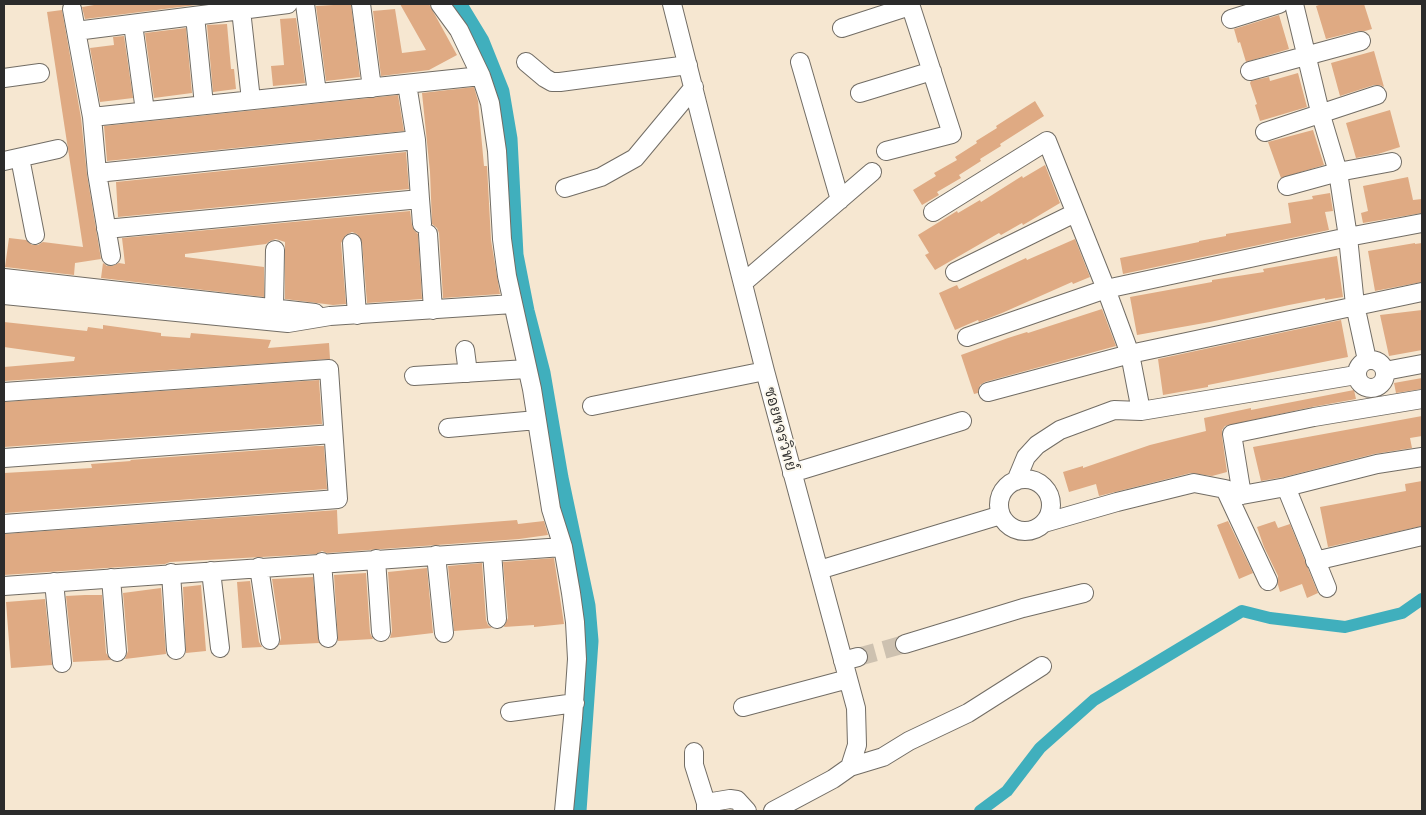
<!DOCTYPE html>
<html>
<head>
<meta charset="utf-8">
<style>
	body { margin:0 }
	#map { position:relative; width:1426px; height:815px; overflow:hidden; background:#f6e7d1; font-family:Mali,sans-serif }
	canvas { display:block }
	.frame { position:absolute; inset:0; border:5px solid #2b2b2b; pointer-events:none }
</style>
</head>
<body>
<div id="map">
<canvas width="1426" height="815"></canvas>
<div class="frame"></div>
</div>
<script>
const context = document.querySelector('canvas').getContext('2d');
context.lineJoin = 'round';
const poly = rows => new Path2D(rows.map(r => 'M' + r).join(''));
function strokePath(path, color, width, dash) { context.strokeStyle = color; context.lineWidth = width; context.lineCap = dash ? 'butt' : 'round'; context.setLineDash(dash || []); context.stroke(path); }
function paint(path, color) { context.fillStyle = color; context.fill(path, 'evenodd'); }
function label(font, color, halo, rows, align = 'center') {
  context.font = font + ' Mali,"Playpen Sans Thai",sans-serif'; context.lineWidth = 4; context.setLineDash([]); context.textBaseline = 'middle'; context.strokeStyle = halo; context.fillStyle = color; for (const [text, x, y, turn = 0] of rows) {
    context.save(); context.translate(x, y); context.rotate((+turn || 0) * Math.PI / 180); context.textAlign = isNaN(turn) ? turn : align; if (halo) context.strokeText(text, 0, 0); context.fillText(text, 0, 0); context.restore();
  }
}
const canal = poly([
	[980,811,1007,791,1040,748,1094,700,1242,611,1270,618,1345,627,1402,613,1422,599]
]);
const river = poly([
	[456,4,479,42,499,92,507,139,513,255,524,311,540,373,558,478,585,606,588,641,576,811]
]);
const building = poly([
	[100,4,204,4,85,19,82,7],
	[351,4,360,77,326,81,316,6],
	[400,4,429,4,457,55,429,70,381,76,373,11,395,9,402,53,426,50],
	[1322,4,1364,4,1372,29,1365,31,1358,31,1326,39,1316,6],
	[62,10,81,118,87,175,101,259,75,263,74,275,5,267,9,238,26,240,32,245,38,245,43,242,83,247,47,12],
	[1279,15,1289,49,1246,62,1240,42,1238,43,1234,29],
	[296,18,305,83,273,86,271,66,284,65,280,19],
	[227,24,231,69,234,69,236,89,213,92,207,25],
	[186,28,192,93,154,98,145,33],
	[124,36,133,98,100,102,90,48,114,45,113,37],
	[1374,51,1384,87,1380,85,1374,85,1340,96,1331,63],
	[1298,73,1307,107,1260,121,1255,105,1257,104,1250,83,1251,81,1269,77,1270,81],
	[474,87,478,101,484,166,487,166,491,240,500,294,443,298,439,233,437,228,432,224,430,172,422,93],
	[398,95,404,131,107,161,104,126],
	[1035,101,1044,116,1000,144,1001,146,980,159,981,161,959,175,961,178,937,192,939,195,922,205,913,190,936,176,934,173,957,160,955,157,977,143,976,141,997,128,996,126],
	[1390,110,1400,147,1378,154,1356,158,1346,123],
	[1313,130,1324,165,1281,178,1268,142],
	[406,152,409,189,118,217,116,182],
	[1045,165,1060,203,1023,225,1022,223,1001,235,999,233,935,270,925,255,929,253,918,235,957,211,958,213,980,200,981,202,1022,176,1023,178],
	[1408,177,1413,200,1422,199,1422,213,1363,223,1361,213,1368,211,1363,186],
	[1330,193,1333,211,1325,212,1329,230,1123,274,1120,258,1199,242,1199,241,1226,236,1226,234,1291,223,1288,203,1313,199,1312,196],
	[410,211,412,225,414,230,418,234,422,299,367,303,362,242,357,234,352,232,346,235,341,243,346,304,333,305,285,299,285,242,276,239,270,241,266,244,185,254,185,257,264,267,264,297,101,278,103,263,107,266,112,266,119,263,125,264,122,238],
	[1075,239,1090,277,1073,284,1072,282,1002,313,979,322,978,320,955,330,939,293,957,285,959,289,1026,258,1027,260],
	[1415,243,1415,244,1422,243,1422,282,1375,291,1368,251],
	[1337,256,1343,297,1325,300,1325,298,1289,305,1210,322,1137,335,1130,297,1212,282,1212,280,1264,272,1263,269],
	[1102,309,1116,346,985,382,980,385,978,393,974,394,961,355,1008,338,1027,332,1028,333],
	[1422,310,1422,350,1389,356,1380,315],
	[1341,320,1348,357,1208,385,1208,387,1163,395,1158,359],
	[4,322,87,331,88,327,103,329,103,325,161,333,161,336,190,338,191,333,271,340,268,348,329,343,330,359,4,381,4,367,74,361,75,357,4,347],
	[1422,378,1422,389,1396,393,1394,383],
	[319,380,322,424,4,447,4,402],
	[1354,390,1356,399,1312,407,1225,426,1222,430,1222,436,1227,472,1212,476,1191,473,1099,496,1096,484,1069,492,1063,472,1083,466,1083,468,1150,445,1206,431,1204,418,1251,408,1251,410],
	[1422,416,1422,436,1410,438,1412,448,1374,454,1284,477,1261,481,1253,447],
	[316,446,324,446,327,489,4,513,4,473,92,468,91,464,131,461,130,460],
	[1422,481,1422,526,1328,547,1320,507,1406,491,1405,484],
	[337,510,338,534,517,520,518,524,544,521,548,535,519,539,327,553,322,551,316,554,170,562,165,564,4,575,4,534],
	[1228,521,1253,573,1239,579,1217,525],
	[1275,521,1278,528,1290,524,1318,593,1307,598,1302,584,1280,592,1278,585,1278,576,1264,547,1257,527],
	[554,558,564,624,534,627,534,625,504,627,508,618,503,562],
	[482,563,486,620,488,625,492,628,454,631,448,566],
	[427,568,433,633,390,638,392,631,388,572],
	[366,573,370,633,373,639,338,641,334,575],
	[313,577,319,643,279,645,281,638,272,579],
	[250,581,259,642,262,647,242,648,237,582],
	[201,585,206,651,186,653,183,587],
	[161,588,166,654,125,659,128,651,123,593],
	[85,595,102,595,106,653,111,660,73,662,66,596],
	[45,599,52,665,11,668,6,602]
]);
const minorTunnel = poly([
	[858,657,905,644]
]);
const minor = poly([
	[305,4,317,93],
	[361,4,372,88],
	[440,4,459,30,481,76,490,103,497,151,502,239,507,276,532,389,551,509,563,547,571,593,575,622,577,659,573,718,564,811],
	[672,4,765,371,856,708,857,745,850,767,833,779,773,811],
	[1294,4,1320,112,1338,172,1348,237,1355,305,1367,360],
	[72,9,92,117],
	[241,10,251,100],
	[195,16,204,105],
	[1231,19,1279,4],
	[133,24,145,111],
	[842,28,910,6],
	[76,31,288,4],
	[526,62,545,78,552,82,560,82,688,65],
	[800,62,840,200],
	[1250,71,1361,41],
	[4,78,40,73],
	[860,93,932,71],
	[1265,132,1377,95],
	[886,151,952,134,910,4],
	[20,158,35,235],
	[4,161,58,149],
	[97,173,416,140],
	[1287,186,1338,172,1392,162],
	[565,188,601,177,635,158,694,87],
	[420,199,422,224],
	[933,212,1047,141,1106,289,1130,354,1141,411,1114,410,1060,430,1037,445,1026,457,1016,481],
	[106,229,420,199,416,140,407,84],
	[428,234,433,310],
	[352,243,357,315],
	[111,256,97,173,92,117,481,76],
	[955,272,1075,213],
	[4,278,315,313],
	[743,283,872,172],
	[4,295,288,323,330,316,513,304],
	[274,308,275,250],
	[967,337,1106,289,1348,237,1422,223],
	[465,350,468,373],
	'1357 374a14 14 0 1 1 28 0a14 14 0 1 1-28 0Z',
	[1385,371,1422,364],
	[414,376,527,369],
	[4,392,329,369,338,499,4,524],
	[988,392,1130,354,1422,292],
	[592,406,765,371],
	[1141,411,1356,375],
	[448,428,537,420],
	[4,458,333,434],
	[792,473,962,421],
	'999 505a26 26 0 1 1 52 0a26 26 0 1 1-52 0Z',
	[1286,487,1327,588],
	[1225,489,1268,581],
	[1242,495,1232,434,1314,417,1422,399],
	[1044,523,1117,502,1194,483,1225,489,1242,495,1286,487,1377,464,1422,457],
	[492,552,497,619],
	[436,555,444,633],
	[376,559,381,632],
	[1315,561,1422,536],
	[322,562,328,638],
	[259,567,270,640],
	[819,570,1001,515],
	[211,571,220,648],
	[171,573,176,650],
	[111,578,117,652],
	[54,582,62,663],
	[4,586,563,547],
	[905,644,1023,608,1084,593],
	[843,661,858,657],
	[743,707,848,679],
	[510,712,575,703],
	[694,752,694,765,706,803,706,811],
	[850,767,883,757,909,741,968,713,1042,666],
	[706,803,730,799,737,800,747,811]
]);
const streetNames = [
	["ซอยขจรวิทย์",780,429,75]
];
strokePath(canal, '#40afbd', 12);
strokePath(river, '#40afbd', 21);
paint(building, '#dfaa83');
strokePath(minorTunnel, '#cdc1b0', 18, [18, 9]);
strokePath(minor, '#726d65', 20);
strokePath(minor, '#fff', 18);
label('15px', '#2b2b2b', '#fbf7ec', streetNames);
</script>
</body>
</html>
